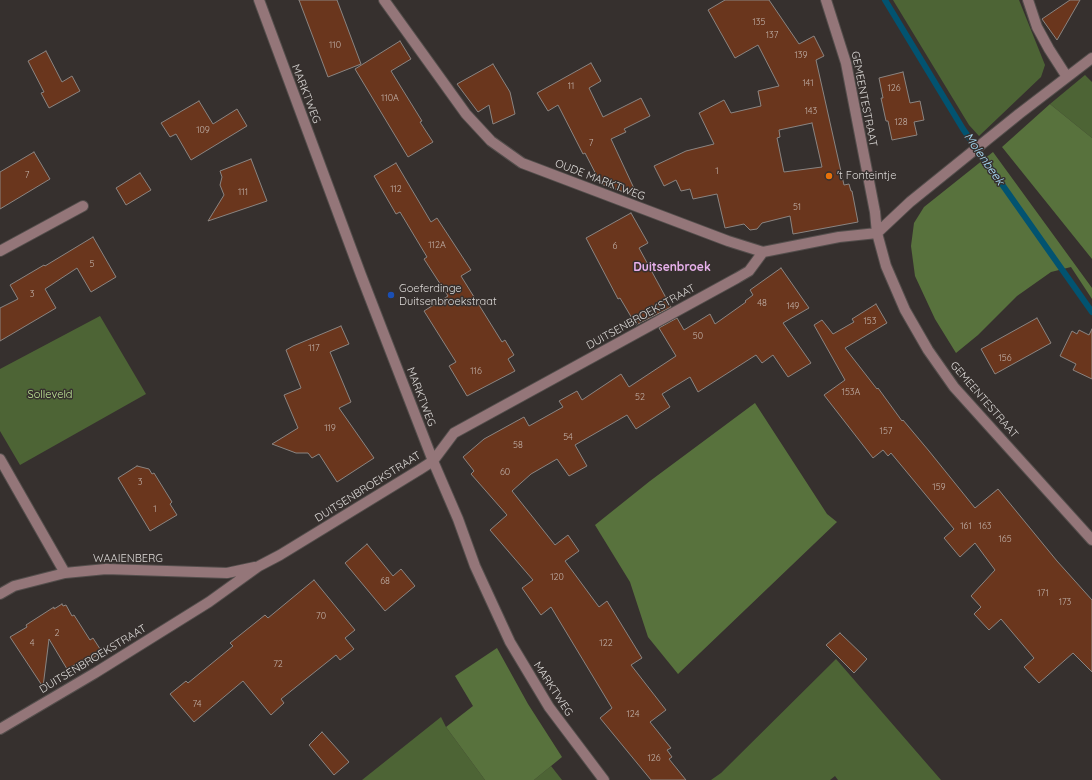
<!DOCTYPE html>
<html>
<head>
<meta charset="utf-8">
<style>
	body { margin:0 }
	canvas { display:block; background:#36302e }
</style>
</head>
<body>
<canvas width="1092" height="780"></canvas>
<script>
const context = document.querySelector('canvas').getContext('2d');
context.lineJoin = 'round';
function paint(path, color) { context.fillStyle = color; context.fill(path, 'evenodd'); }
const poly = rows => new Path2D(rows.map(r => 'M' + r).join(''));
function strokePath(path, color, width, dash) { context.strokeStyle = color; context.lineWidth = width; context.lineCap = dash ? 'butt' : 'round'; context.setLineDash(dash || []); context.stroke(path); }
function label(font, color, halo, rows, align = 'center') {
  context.font = font + ' Quicksand,sans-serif'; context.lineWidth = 3; context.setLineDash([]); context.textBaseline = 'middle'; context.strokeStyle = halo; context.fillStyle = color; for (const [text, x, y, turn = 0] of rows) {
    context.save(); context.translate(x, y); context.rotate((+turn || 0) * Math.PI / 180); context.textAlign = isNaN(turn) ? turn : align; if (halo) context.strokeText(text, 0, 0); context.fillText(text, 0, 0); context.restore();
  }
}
const green = poly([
	[893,0,1019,0,1045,65,1041,77,979,136,969,125],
	[1085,75,1092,82,1092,138,1050,104],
	[100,316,146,394,20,465,0,431,0,369],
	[836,659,941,780,838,780,835,776,830,780,711,780,721,773],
	[441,717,446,727,485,780,362,780],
	[551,766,562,780,534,780]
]);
const forest = poly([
	[1050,104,1092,138,1092,259,1002,147],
	[993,152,1092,288,1092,299,1071,267,1051,272,1017,296,978,335,956,353,935,319,915,276,911,246,914,223,924,207],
	[755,403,827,514,837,522,678,674,648,637,630,582,595,525,650,481],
	[497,648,528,704,562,757,534,780,485,780,446,727,473,706,455,676]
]);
const stream = poly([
	[885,0,963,129,1092,312]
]);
const building = poly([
	[299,0,337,0,361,64,328,77,299,0],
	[725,0,769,0,799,44,814,36,824,56,816,60,844,185,849,184,851,191,852,191,858,222,793,234,790,216,762,223,757,229,750,230,744,224,725,228,717,194,693,199,690,189,681,191,676,180,664,186,654,166,686,151,714,144,699,113,724,100,731,113,761,106,758,91,779,86,758,45,735,58,708,10,725,0],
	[812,123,822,167,784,172,777,138,780,137,779,130,812,123],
	[1070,0,1080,0,1057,40,1042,19,1070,0],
	[400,41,411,59,391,71,422,121,420,122,433,142,408,157,355,69,400,41],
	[46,51,62,82,72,76,80,91,49,108,41,93,44,92,28,61,46,51],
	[591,63,601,81,589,88,603,117,641,98,650,116,624,129,626,132,611,139,638,197,601,184,585,153,583,154,558,105,548,111,537,93,591,63],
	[493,64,510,92,515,114,493,124,489,105,478,112,457,84,493,64],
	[903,72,910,103,920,101,924,120,914,122,917,135,892,140,888,121,886,121,881,98,883,98,879,78,903,72],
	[199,101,213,124,237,109,247,126,191,160,176,134,170,137,161,123,199,101],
	[34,152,50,179,0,209,0,172,34,152],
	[251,159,267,201,208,221,224,195,220,185,222,177,220,171,251,159],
	[396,163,431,222,437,218,471,270,461,276,502,342,505,340,514,355,508,359,515,371,467,396,449,366,456,362,424,311,448,296,424,259,427,257,400,212,396,214,374,176,396,163],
	[140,173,151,190,126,205,116,188,140,173],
	[631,213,648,243,639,248,671,307,636,325,620,298,618,299,586,238,631,213],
	[93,237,116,277,91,292,77,268,45,289,56,308,0,341,0,308,18,299,10,285,44,265,45,266,93,237],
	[781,268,809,308,783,323,811,363,788,377,773,355,762,363,756,355,698,392,690,377,662,394,670,407,636,429,627,415,575,445,587,466,569,476,557,459,531,474,512,491,555,545,568,535,579,551,565,561,599,607,607,601,642,658,631,665,666,710,650,722,671,748,667,750,672,757,669,759,686,780,651,780,600,718,612,708,551,607,541,615,522,588,533,580,490,530,507,515,471,474,474,471,463,457,484,439,524,417,529,426,563,407,559,401,577,391,582,400,621,374,629,387,676,356,659,328,677,318,684,330,710,314,715,324,746,302,745,301,753,295,750,290,781,268],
	[876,304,887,323,845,348,877,389,878,388,902,421,903,420,929,451,975,508,998,489,1057,561,1092,600,1092,672,1073,653,1039,683,1024,667,1034,658,1001,619,989,630,974,614,981,607,971,596,995,570,975,543,960,557,944,538,954,529,891,453,888,456,883,450,873,458,824,395,845,380,814,325,822,320,833,334,854,322,852,319,876,304],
	[1037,318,1051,343,995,374,981,349,1037,318],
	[341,326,349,344,330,352,351,402,339,408,374,458,337,482,319,454,312,458,308,453,296,453,272,444,298,428,284,395,301,388,286,350,293,346,341,326],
	[1092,329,1092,379,1073,370,1076,364,1060,356,1072,331,1077,334,1079,330,1089,335,1092,329],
	[137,466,149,469,152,474,154,473,172,502,170,504,177,515,150,531,118,478,137,466],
	[367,544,393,576,401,569,415,586,385,611,345,563,367,544],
	[314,580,355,630,345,638,354,649,340,660,336,655,281,699,284,703,271,715,243,681,194,722,170,694,186,681,188,683,233,646,230,643,265,615,268,618,314,580],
	[62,604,63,606,66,605,72,616,74,615,90,640,93,638,102,652,85,663,84,660,67,669,49,639,43,687,10,637,27,627,26,625,54,607,54,609,62,604],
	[840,633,867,659,854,673,826,645,840,633],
	[322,732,349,762,334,775,309,745,322,732]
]);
const minor = poly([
	[259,0,361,275,433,461,458,519,475,566,510,642,549,707,604,780],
	[384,0,466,114,491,141,522,163,728,241,763,252,839,237,877,233],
	[826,0,846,63,875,212,877,233,886,266,905,310,928,350,954,387,1092,540],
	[1028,0,1037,27,1049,49,1067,77],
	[877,233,910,202,1019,114,1092,58],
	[0,251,83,206],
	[0,459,65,573],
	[0,594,14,586,65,573,106,569,227,573,255,567],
	[0,729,95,673,209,602,259,566,280,555,419,470,433,461,454,433,737,278,749,271,763,252]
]);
const markers = [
	[829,176,4,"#e8710a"],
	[391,295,4,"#1a4fb4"]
];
const numberNames = [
	["135",759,22],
	["137",772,35],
	["110",335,45],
	["139",801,55],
	["141",808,83],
	["11",571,86],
	["126",894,88],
	["110A",390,98],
	["143",811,111],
	["128",901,122],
	["109",203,130],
	["7",591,143],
	["1",717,171],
	["7",27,175],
	["112",396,189],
	["111",243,192],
	["51",797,207],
	["112A",437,245],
	["6",615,246],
	["5",92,264],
	["3",32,294],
	["48",762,303],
	["149",793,306],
	["153",870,321],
	["50",698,336],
	["117",314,348],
	["156",1005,358],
	["116",476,371],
	["153A",851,392],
	["52",640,397],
	["119",330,428],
	["157",886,431],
	["54",568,437],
	["58",518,445],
	["60",505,472],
	["3",140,482],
	["159",939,487],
	["1",155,509],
	["161",966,526],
	["163",985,526],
	["165",1005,539],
	["120",557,577],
	["68",385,581],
	["171",1043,593],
	["173",1065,602],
	["70",321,616],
	["2",57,633],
	["4",32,643],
	["122",606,643],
	["72",278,664],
	["74",197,704],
	["124",633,714],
	["126",654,758]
];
const streetNames = [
	["MARKTWEG",306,94,69],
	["GEMEENTESTRAAT",864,99,79],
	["OUDE MARKTWEG",600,180,21],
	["DUITSENBROEKSTRAAT",641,317,-29],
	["MARKTWEG",421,397,69],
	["GEMEENTESTRAAT",984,400,49],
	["DUITSENBROEKSTRAAT",368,487,-32],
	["WAAIENBERG",128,559],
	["DUITSENBROEKSTRAAT",93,659,-31],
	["MARKTWEG",553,689,57]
];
const poiNames = [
	["'t Fonteintje",837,176],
	["Goeferdinge",399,289],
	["Duitsenbroekstraat",399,302]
];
const parkNames = [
	["Solleveld",50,395]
];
const waterNames = [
	["Molenbeek",984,159,55]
];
const neighbourhoodNames = [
	["Duitsenbroek",672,267]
];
paint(green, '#4d6435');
paint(forest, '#58723d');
strokePath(stream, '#025370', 6);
paint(building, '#6a361d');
strokePath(building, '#8a8481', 1);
strokePath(minor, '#544e4c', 12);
strokePath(minor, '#947679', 10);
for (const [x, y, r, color] of markers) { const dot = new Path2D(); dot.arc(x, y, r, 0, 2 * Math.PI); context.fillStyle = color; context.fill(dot); strokePath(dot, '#36302e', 1.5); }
label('9px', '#c0b0a8', null, numberNames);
label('11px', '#dcd9d7', '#36302e', streetNames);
label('11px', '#dcd9d7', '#36302e', poiNames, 'left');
label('11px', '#c1e998', '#36302e', parkNames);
label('italic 12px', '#ade3ff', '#36302e', waterNames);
label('bold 12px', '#e8b1ec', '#36302e', neighbourhoodNames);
</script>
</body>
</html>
